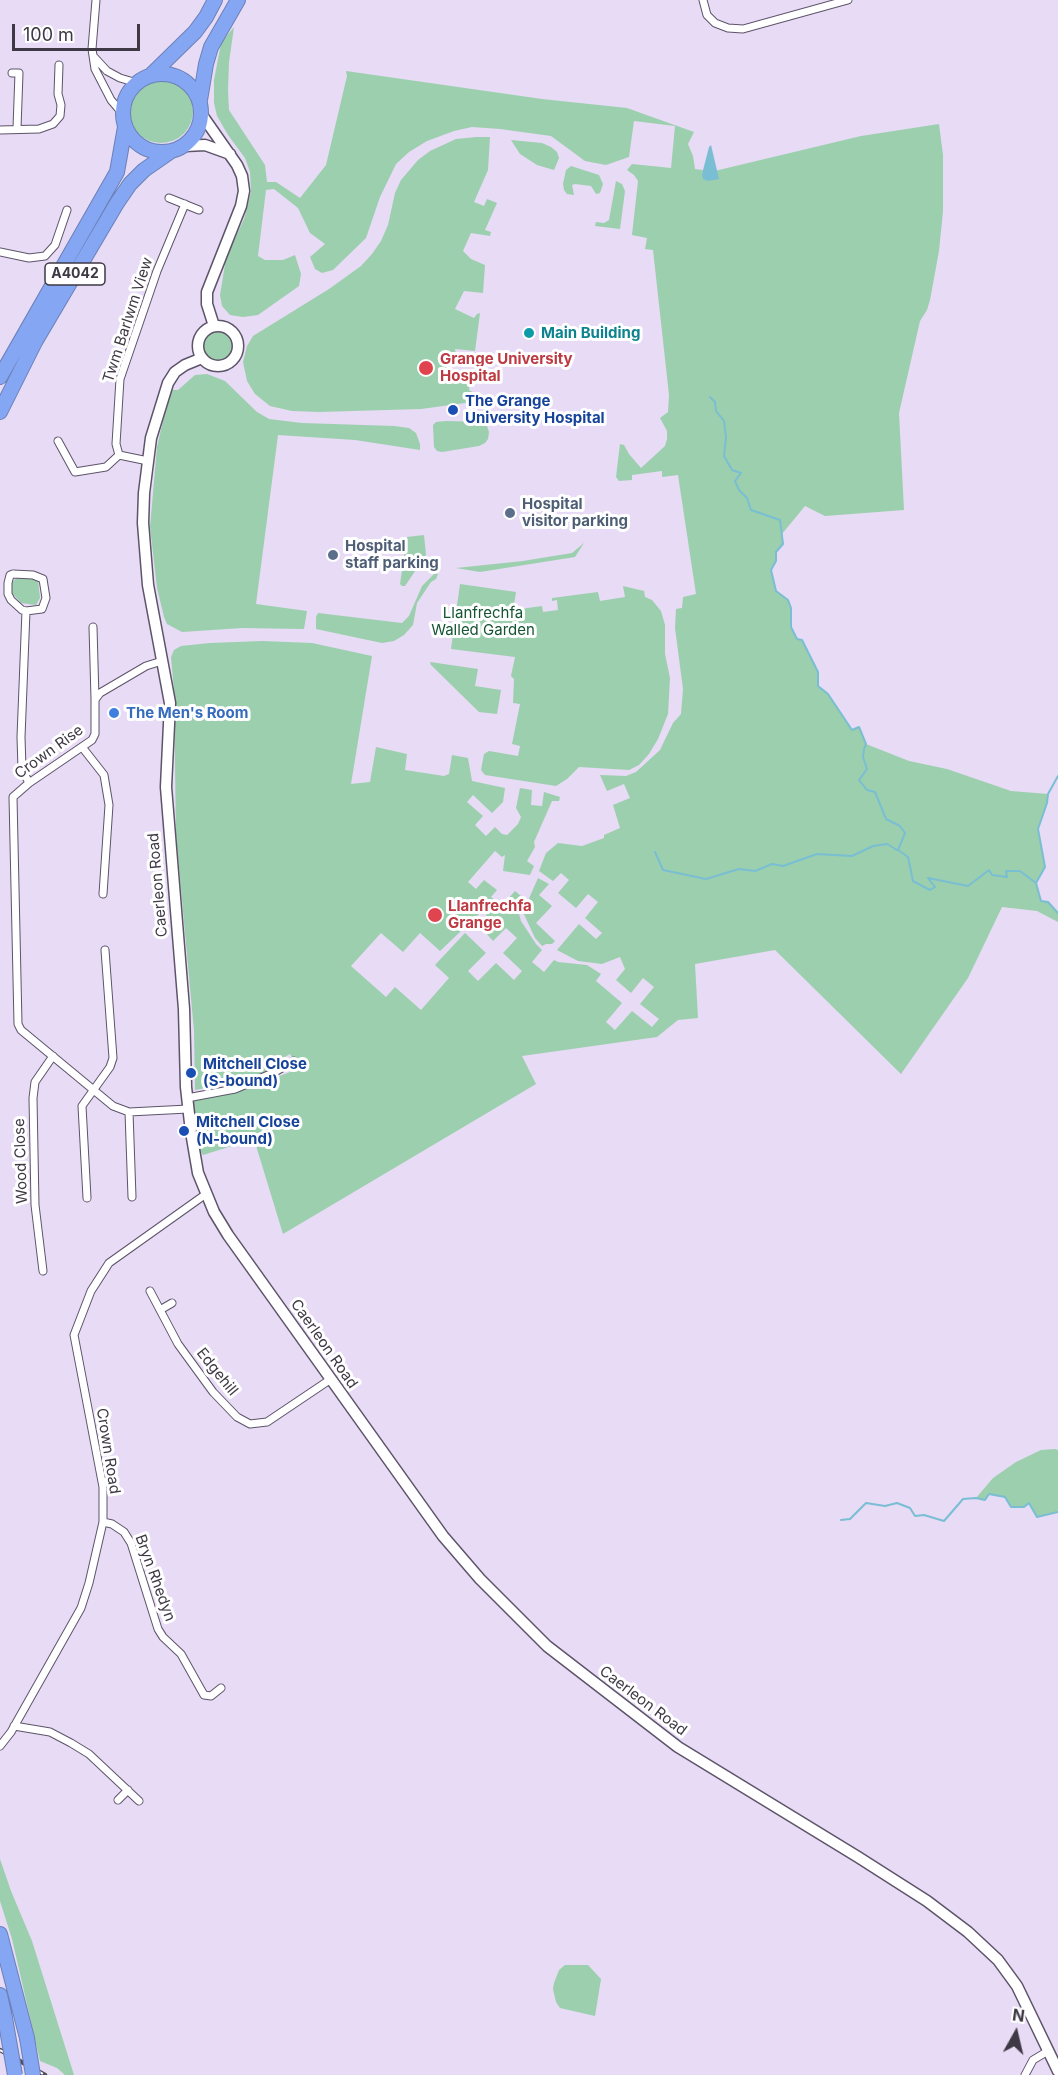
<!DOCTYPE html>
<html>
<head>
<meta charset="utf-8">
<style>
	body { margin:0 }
	#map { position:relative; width:1058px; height:2075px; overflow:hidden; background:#e7dbf5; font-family:Inter,sans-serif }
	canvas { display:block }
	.north { position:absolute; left:986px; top:2003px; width:60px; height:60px; -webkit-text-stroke:4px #fff; paint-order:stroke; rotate:8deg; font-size:16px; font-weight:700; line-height:24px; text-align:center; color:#3e3944 }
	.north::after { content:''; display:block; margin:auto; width:21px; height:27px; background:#3e3944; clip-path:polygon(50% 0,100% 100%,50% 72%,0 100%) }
	.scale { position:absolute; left:12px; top:24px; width:128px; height:27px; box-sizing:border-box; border:3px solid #3e3944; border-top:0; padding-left:8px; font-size:18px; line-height:21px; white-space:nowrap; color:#3e3944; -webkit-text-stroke:4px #fff; paint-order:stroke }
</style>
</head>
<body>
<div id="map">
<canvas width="1058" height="2075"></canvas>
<div class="north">N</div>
<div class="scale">100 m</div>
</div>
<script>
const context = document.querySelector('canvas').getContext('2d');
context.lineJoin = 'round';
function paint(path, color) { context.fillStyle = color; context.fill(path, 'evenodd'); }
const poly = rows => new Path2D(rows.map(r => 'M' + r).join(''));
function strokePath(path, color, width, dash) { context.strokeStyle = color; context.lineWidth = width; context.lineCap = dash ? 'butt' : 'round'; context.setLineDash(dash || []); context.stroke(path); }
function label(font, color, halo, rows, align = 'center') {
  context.font = font + ' Inter,sans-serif'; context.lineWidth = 6; context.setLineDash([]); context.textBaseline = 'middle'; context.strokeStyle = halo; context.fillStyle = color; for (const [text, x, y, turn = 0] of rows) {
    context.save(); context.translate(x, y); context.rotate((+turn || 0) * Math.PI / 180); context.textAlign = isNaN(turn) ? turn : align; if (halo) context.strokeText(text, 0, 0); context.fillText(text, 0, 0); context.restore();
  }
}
const green = poly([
	[234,27,229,62,228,90,229,110,265,165,267,182,276,182,300,198,326,165,347,76,346,71,542,99,627,108,694,132,688,144,693,156,695,169,703,170,702,174,861,136,939,124,943,155,943,211,939,251,930,300,927,310,920,321,899,413,904,510,825,516,805,506,782,534,783,544,776,552,776,561,771,570,776,591,788,600,791,608,791,627,797,639,802,640,818,672,818,686,828,694,852,730,859,727,866,744,909,761,947,769,1011,791,1048,794,1047,803,1038,829,1045,867,1036,883,1041,901,1048,902,1058,913,1058,922,1037,911,1002,907,968,978,901,1074,775,950,695,964,698,1018,678,1020,657,1037,522,1056,536,1084,283,1234,254,1139,203,1155,197,1147,192,1101,248,1088,298,1069,290,1054,280,1060,268,1071,229,1084,195,1090,194,1031,176,835,174,691,171,657,174,650,181,646,210,643,262,641,312,643,372,656,351,784,370,782,376,747,407,754,405,770,444,776,449,774,452,755,468,758,472,781,505,788,503,802,492,813,473,795,467,802,483,816,475,825,486,836,495,827,502,834,507,835,518,824,521,817,516,808,520,788,532,790,531,805,542,806,544,792,560,797,559,801,552,801,534,842,535,847,527,861,534,866,530,875,503,871,505,855,502,857,495,851,468,882,476,889,484,880,497,890,491,897,502,906,515,891,521,896,517,906,521,921,536,944,542,950,532,962,544,972,554,960,558,962,587,965,601,974,596,981,622,1003,606,1022,615,1030,632,1011,652,1027,659,1019,640,1004,654,987,643,978,631,993,616,980,625,969,620,957,602,964,578,961,557,950,579,924,596,939,602,933,585,918,598,902,588,894,576,908,558,893,569,880,561,873,553,881,539,871,546,853,558,843,582,846,604,838,604,835,620,828,613,805,630,798,624,784,607,791,600,775,626,776,636,772,660,750,673,723,681,714,683,689,675,628,676,609,682,608,683,597,696,594,678,475,662,477,662,471,632,475,632,480,619,481,616,477,620,444,624,445,629,454,641,468,665,446,667,439,667,431,660,418,668,412,669,395,653,250,645,249,647,238,632,235,638,181,634,175,627,170,632,164,671,168,675,126,634,121,629,157,606,165,585,161,551,136,500,129,472,127,454,131,427,141,409,152,396,164,380,197,366,238,333,270,322,273,315,269,310,257,325,244,310,233,298,208,274,189,266,190,258,256,265,260,283,260,295,255,301,274,299,286,258,315,243,317,230,315,222,306,220,295,226,258,244,219,251,192,250,172,245,158,228,135,217,116,214,103,214,80,221,43],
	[488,911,485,918,492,927,486,933,493,941,506,928,517,938,503,953,522,971,514,980,496,963,478,981,468,971,486,953,465,933,435,965,449,978,421,1010,395,987,386,997,351,966,381,933,403,952,420,933,440,951,479,914],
	'129 111a32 32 0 1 1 64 0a32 32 0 1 1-64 0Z',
	[476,137,490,137,488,170,474,202,484,206,487,199,497,203,485,230,491,232,490,236,471,233,463,251,471,259,485,265,483,293,464,291,455,309,474,318,477,314,480,313,475,351,455,349,456,354,453,354,447,367,466,376,468,371,472,373,469,390,487,400,421,409,319,412,292,411,270,406,255,394,247,381,243,362,247,346,253,336,329,289,361,266,372,254,381,241,388,225,395,193,401,180,418,160,430,151,456,139],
	[511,140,542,143,551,147,557,152,559,158,554,170,537,165,520,154],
	[571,166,599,175,603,184,600,193,596,194,591,186,575,184,572,185,574,195,567,194,564,190,563,184,566,170],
	[616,181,622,184,625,191,620,229,595,226,596,222,604,223,609,220],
	'203 346a15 15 0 1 1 30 0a15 15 0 1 1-30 0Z',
	[207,374,225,381,257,412,269,419,302,423,394,426,409,428,416,433,420,444,420,450,355,440,278,435,256,604,307,611,304,629,242,628,182,632,167,624,164,617,157,588,150,527,157,447,170,390,178,390,195,375],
	[446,421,482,422,487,426,489,432,488,439,485,443,479,446,442,452,437,451,434,447,433,425,436,422],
	[424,535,426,555,405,586,402,586,400,584,407,537],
	[584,543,575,557,480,572,456,568,523,561,572,553],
	[435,573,438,574,436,579,431,582,417,603,413,625,404,635,394,641,382,643,316,629,316,617,318,613,402,623,409,616,422,586],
	[18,577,32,577,38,580,40,598,36,605,21,603,11,592,12,582],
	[460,584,516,592,513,610,542,606,543,612,558,610,557,600,552,601,552,598,598,592,600,601,625,597,623,586,644,591,645,597,652,600,661,611,665,625,665,654,670,678,668,714,658,739,649,754,639,765,629,770,579,767,567,779,556,786,485,775,481,770,484,754,489,751,518,756,520,746,512,744,520,704,513,703,514,679,511,676,515,657,451,649],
	[430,662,478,669,475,686,501,690,497,714,479,712,431,665],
	[538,878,549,884,539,895,552,906,536,923,555,941,552,944,546,944,542,946,535,938,523,912],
	[1055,1449,1058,1450,1058,1512,1037,1517,1029,1503,1024,1507,1011,1507,1005,1497,989,1494,985,1500,976,1498,993,1478,1016,1462,1041,1450],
	[0,1859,11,1891,32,1941,74,2075,65,2075,57,2068,40,2061,12,1939,0,1901],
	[565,1965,588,1965,601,1979,595,2016,560,2008,556,2002,553,1989,554,1983,559,1970]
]);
const water = poly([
	[711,145,719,179,708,181,703,179,702,174,709,147]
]);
const stream = poly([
	[710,397,715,402,716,411,724,421,726,437,724,456,732,470,741,473,735,481,739,490,747,498,751,510,780,520,783,544,776,552,776,561,771,570,776,591,788,600,791,608,791,627,797,639,802,640,818,672,818,686,828,694,852,730,859,727,866,744,864,749,863,757,867,769,859,780,867,790,875,792,886,819,900,826,905,833,898,850,908,857,913,881,930,890,935,887,928,878,968,886,989,870,992,875,1007,877,1006,871,1020,871,1036,883,1041,901,1048,902,1058,913],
	[655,852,663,870,706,879,739,869,755,871,772,864,783,866,817,854,852,856,873,846,887,844,897,850],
	[1036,883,1045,867,1038,829,1047,803,1048,794,1058,776],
	[841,1520,850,1519,866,1503,885,1506,897,1503,910,1508,915,1516,924,1515,944,1521,963,1499,976,1498,985,1500,989,1494,1005,1497,1011,1507,1024,1507,1029,1503,1037,1517,1058,1512]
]);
const street = poly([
	[96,0,92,49,95,69,111,100,123,114],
	[703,0,707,15,715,23,728,28,743,29,848,0],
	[94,57,107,71,120,78,137,83],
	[12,73,19,73,17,128],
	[0,130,39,129,53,124,60,116,61,105,58,94,59,65],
	[169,198,199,210],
	[0,252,29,258,45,256,55,245,67,210],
	[58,441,75,472,106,467,119,455],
	[148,461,119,455,116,444,120,379,157,271,185,204],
	[13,574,33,575,43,579,46,598,42,609,26,611,22,610,11,600,8,594,8,583,10,575,13,574],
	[26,611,21,737,22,769,29,783],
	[93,627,95,699],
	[162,661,146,666,100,693,95,700,95,734,92,740,29,783,13,797,18,1024,21,1030,113,1106,129,1112,188,1109],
	[82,747,104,775,109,805,103,894],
	[187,1098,235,1089,273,1073,294,1061],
	[129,1112,132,1197],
	[87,1198,82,1106,110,1067,113,1058,105,950],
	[43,1271,35,1205,33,1098,35,1082,53,1056],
	[150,1291,178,1344,213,1392,237,1417,250,1424,267,1422,331,1379],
	[160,1310,172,1303],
	[103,1522,112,1524,124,1532,131,1543,158,1629,163,1637,181,1654,204,1695,211,1696,221,1688],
	[14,1726,50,1732,71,1743,89,1754,139,1801],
	[0,1746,11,1732,81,1608,89,1583,103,1522,103,1487,74,1335,91,1291,109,1263,206,1194],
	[118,1800,128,1790],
	[1025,2075,1033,2060,1048,2051]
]);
const secondary = poly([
	[202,115,237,165,242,176,244,191,241,206,207,292,207,304,214,326],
	[185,146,205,145,230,154],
	'198 346a20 20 0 1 1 40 0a20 20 0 1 1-40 0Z',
	[202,358,185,365,175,372,168,383,151,438,144,493,143,523,148,585,170,703,166,787,184,1009,186,1087,191,1132,198,1173,214,1212,228,1235,443,1536,480,1579,547,1646,678,1747,858,1857,927,1901,968,1932,998,1960,1017,1986,1058,2071]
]);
const highway = poly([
	'123 113a39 39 0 1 1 78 0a39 39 0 1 1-78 0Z',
	[151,75,195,32,206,17,215,0],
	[200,100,206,64,211,47,238,0],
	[0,377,117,172,125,127],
	[0,412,35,342,117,203,130,184,144,170,170,152],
	[0,1934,27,2038],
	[0,1995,5,2018]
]);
const rail = poly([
	[0,2050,45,2075]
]);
const highwayBridge = poly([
	[5,2018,15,2075],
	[27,2038,33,2075]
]);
const markers = [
	[529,333,6,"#0f9aa8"],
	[426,368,8,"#e0444e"],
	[453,410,6,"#1a4fb4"],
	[510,513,6,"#5c6f8a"],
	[333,555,6,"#5c6f8a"],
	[114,713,6,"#3f7fe0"],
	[435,915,8,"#e0444e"],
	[191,1073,6,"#1a4fb4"],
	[184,1131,6,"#1a4fb4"]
];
const shields = [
	[75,274,60]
];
const shieldNames = [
	["A4042",75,274]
];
const streetNames = [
	["Twm Barlwm View",128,320,-72],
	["Crown Rise",49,752,-36],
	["Caerleon Road",158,885,-95],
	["Wood Close",21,1161,-92],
	["Caerleon Road",324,1344,55],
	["Edgehill",217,1372,51],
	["Crown Road",108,1451,81],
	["Bryn Rhedyn",155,1578,70],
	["Caerleon Road",643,1701,37]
];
const cultureNames = [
	["Main Building",541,333]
];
const healthNames = [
	["Grange University",440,359],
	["Hospital",440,376],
	["Llanfrechfa",448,906],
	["Grange",448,923]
];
const transitNames = [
	["The Grange",465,401],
	["University Hospital",465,418],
	["Mitchell Close",203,1064],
	["(S-bound)",203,1081],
	["Mitchell Close",196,1122],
	["(N-bound)",196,1139]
];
const serviceNames = [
	["Hospital",522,504],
	["visitor parking",522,521],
	["Hospital",345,546],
	["staff parking",345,563]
];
const parkNames = [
	["Llanfrechfa",483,613],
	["Walled Garden",483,630]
];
const shopNames = [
	["The Men's Room",126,713]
];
paint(green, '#9ccfae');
paint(water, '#7abed3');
strokePath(stream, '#7abed3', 2);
strokePath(street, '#5d5469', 9);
strokePath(secondary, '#5d5469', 13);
strokePath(highway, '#6c80b6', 16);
strokePath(street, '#fff', 7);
strokePath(secondary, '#fff', 10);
strokePath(highway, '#84a6f3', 14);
strokePath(rail, '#524d59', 4.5);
strokePath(rail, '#fff', 2, [7]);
strokePath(highwayBridge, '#6c80b6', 16, []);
strokePath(highwayBridge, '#84a6f3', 14);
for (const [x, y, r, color] of markers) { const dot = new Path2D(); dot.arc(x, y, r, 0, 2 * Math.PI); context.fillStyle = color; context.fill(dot); strokePath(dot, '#fff', 2); }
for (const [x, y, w] of shields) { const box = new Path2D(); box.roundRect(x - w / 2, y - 11, w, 22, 4.5); context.fillStyle = '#fff'; context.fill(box); strokePath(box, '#3e3944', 1.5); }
label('bold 14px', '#3e3944', null, shieldNames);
label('15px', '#3e3944', '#fff', streetNames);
label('bold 15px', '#0d838f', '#fff', cultureNames, 'left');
label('bold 15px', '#be3a42', '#fff', healthNames, 'left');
label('bold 15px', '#164399', '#fff', transitNames, 'left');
label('bold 15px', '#4e5e75', '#fff', serviceNames, 'left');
label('15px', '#155433', '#fff', parkNames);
label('bold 15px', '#366cbe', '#fff', shopNames, 'left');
</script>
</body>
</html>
